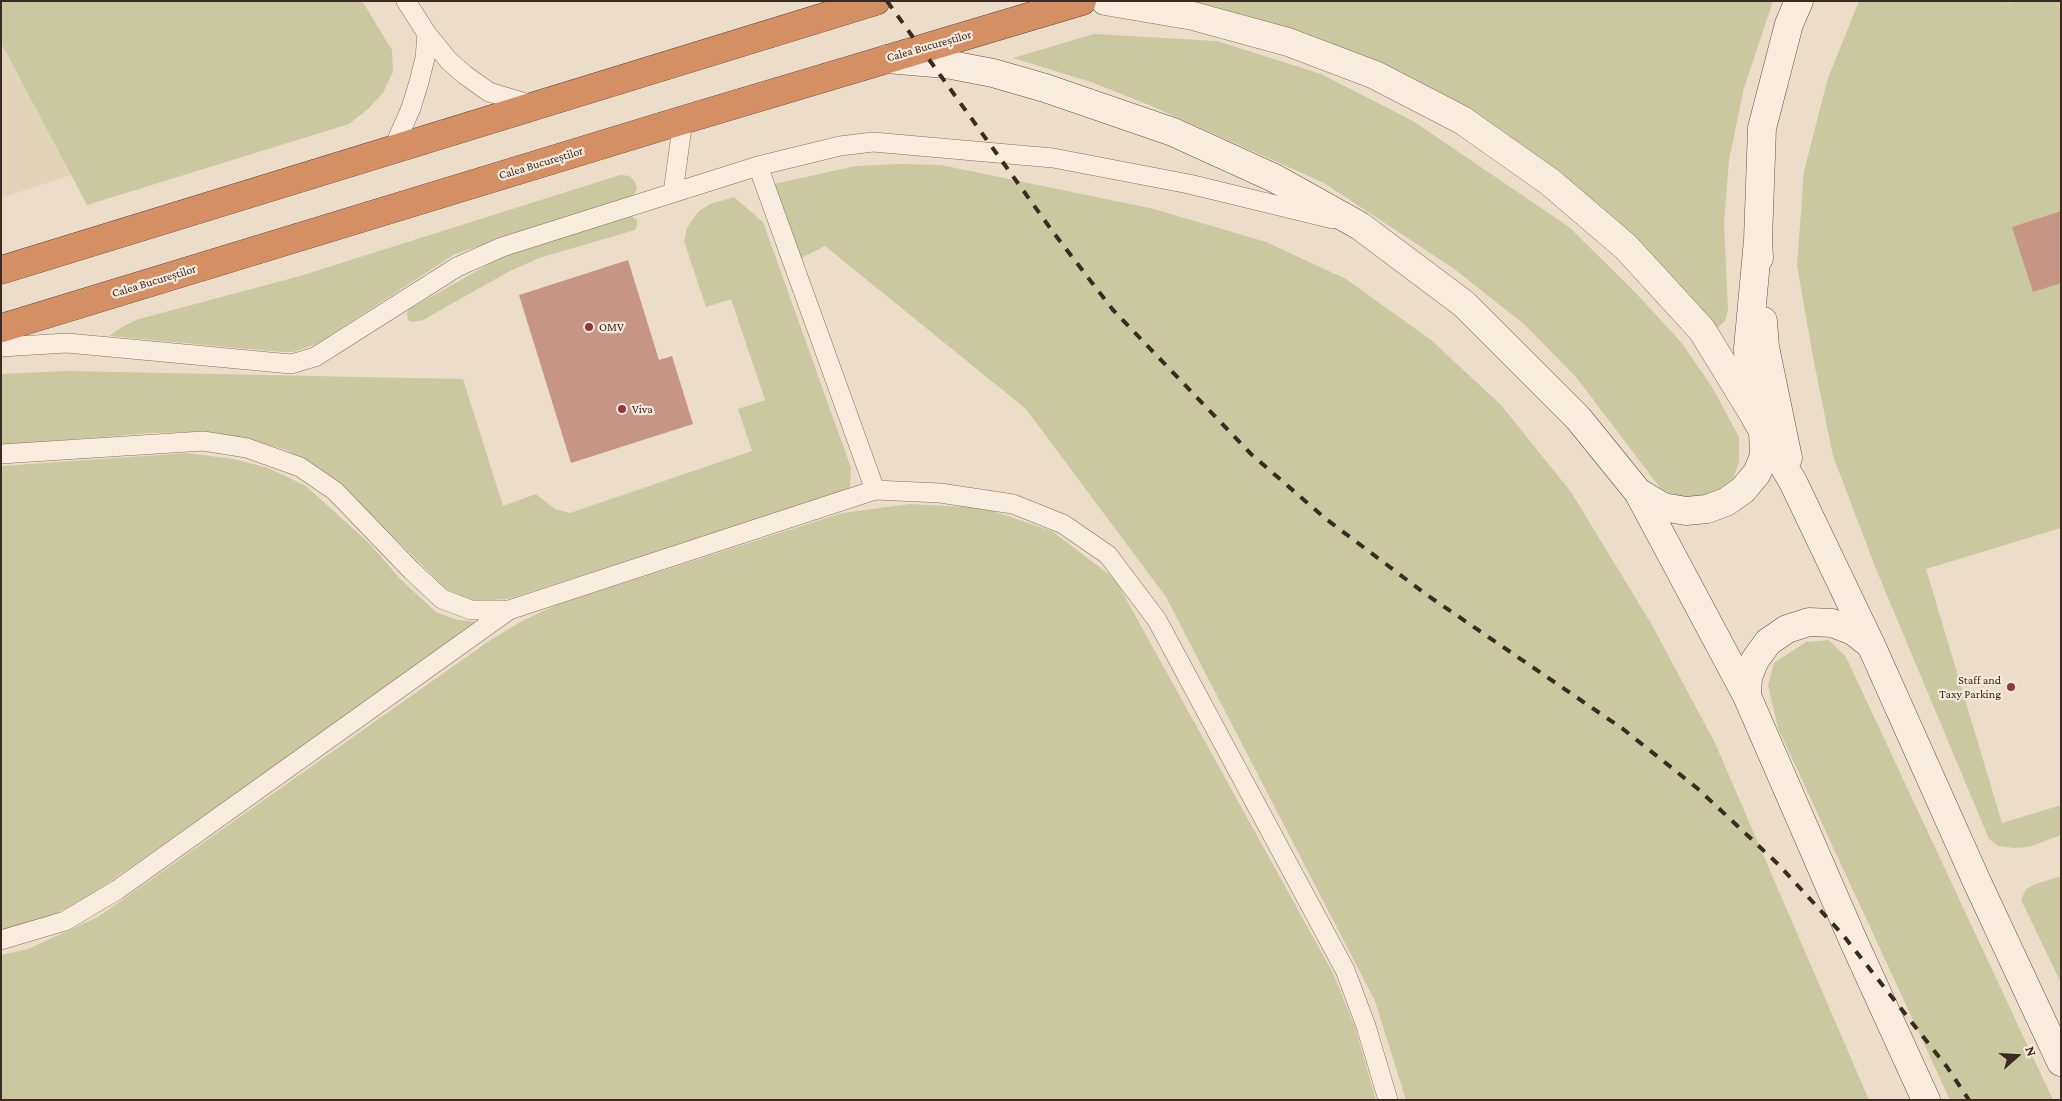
<!DOCTYPE html>
<html>
<head>
<meta charset="utf-8">
<style>
	body { margin:0 }
	#map { position:relative; width:2062px; height:1101px; overflow:hidden; background:#ecddcb; font-family:"Crimson Pro",serif }
	canvas { display:block }
	.frame { position:absolute; inset:0; border:2px solid #3a2a22; pointer-events:none }
	.north { position:absolute; left:1992px; top:1031px; width:50px; height:50px; -webkit-text-stroke:4px #f4e8da; paint-order:stroke; rotate:71deg; font-size:14px; font-weight:700; line-height:20px; text-align:center; color:#3a2a22 }
	.north::after { content:''; display:block; margin:auto; width:18px; height:22px; background:#3a2a22; clip-path:polygon(50% 0,100% 100%,50% 72%,0 100%) }
</style>
</head>
<body>
<div id="map">
<canvas width="2062" height="1101"></canvas>
<div class="frame"></div>
<div class="north">N</div>
</div>
<script>
const context = document.querySelector('canvas').getContext('2d');
context.lineJoin = 'round';
function paint(path, color) { context.fillStyle = color; context.fill(path, 'evenodd'); }
const poly = rows => new Path2D(rows.map(r => 'M' + r).join(''));
function strokePath(path, color, width, dash) { context.strokeStyle = color; context.lineWidth = width; context.lineCap = dash ? 'butt' : 'round'; context.setLineDash(dash || []); context.stroke(path); }
function label(font, color, halo, rows, align = 'center') {
  context.font = font + ' "Crimson Pro",serif'; context.lineWidth = 4.5; context.setLineDash([]); context.textBaseline = 'middle'; context.strokeStyle = halo; context.fillStyle = color; for (const [text, x, y, turn = 0] of rows) {
    context.save(); context.translate(x, y); context.rotate((+turn || 0) * Math.PI / 180); context.textAlign = isNaN(turn) ? turn : align; if (halo) context.strokeText(text, 0, 0); context.fillText(text, 0, 0); context.restore();
  }
}
const farmland = poly([
	[1,43,71,175,1,198]
]);
const green = poly([
	[1,1,362,1,392,50,393,72,383,93,368,109,349,124,87,205,1,43],
	[1194,1,1773,1,1744,88,1729,160,1724,223,1728,310,1725,321,1717,328,1708,330,1467,113,1179,6],
	[1859,1,2007,1,2008,3,2014,1,2061,1,2061,528,1926,569,2002,823,2061,805,2061,835,2029,847,2014,848,1998,846,1989,839,1876,569,1833,456,1813,357,1797,265,1804,171,1828,78],
	[1094,34,1217,41,1321,74,1413,121,1569,227,1631,288,1681,342,1712,387,1739,437,1739,462,1731,484,1711,498,1687,500,1661,489,1576,377,1525,325,1453,268,1324,183,1149,105,1091,82,1013,58],
	[899,164,941,165,1154,209,1266,242,1346,279,1431,340,1501,405,1571,492,1652,625,1715,743,1869,1100,1406,1100,1375,1001,1166,597,1026,409,825,246,801,258,774,184,856,166],
	[620,175,630,176,635,182,637,190,632,196,455,254,318,343,303,349,293,352,282,352,109,336,122,327,139,319,300,276],
	[734,197,763,222,851,468,850,489,508,599,471,601,446,589,350,493,318,469,287,450,244,438,202,432,151,433,1,445,1,374,67,371,463,379,503,506,536,494,555,509,570,513,752,451,738,409,765,400,731,299,706,307,684,241,687,228,698,212,710,204],
	[630,215,637,220,637,225,635,230,539,258,508,272,423,320,413,322,408,320,407,314,409,309,500,258,516,250],
	[187,453,234,459,268,468,306,486,371,545,400,579,436,612,457,620,479,622,88,897,53,915,1,931,1,466],
	[910,504,984,508,1052,531,1115,579,1333,973,1355,1027,1376,1100,1,1100,1,955,28,949,98,917,489,641,522,621,556,605,842,513],
	[1829,640,1846,657,2053,1100,1950,1100,1778,728,1768,685,1774,663,1806,642],
	[2061,876,2061,983,2021,900,2026,889,2036,884]
]);
const building = poly([
	[2061,211,2061,283,2033,292,2012,227],
	[628,260,659,360,672,356,693,424,571,463,519,295]
]);
const lane = poly([
	[406,1,427,34,449,61,465,75,489,92,536,106],
	[393,149,411,108,419,82,425,58,427,34],
	[758,166,875,490],
	[673,193,683,120],
	[1,347,67,343,291,364,315,357,457,267,502,247,758,166,840,146,873,142,1053,158,1189,184,1333,219],
	[1,454,203,441,247,448,300,467,335,491,412,571,442,599,471,610,509,610,875,490,940,493,1013,504,1063,524,1108,555,1157,620,1345,970,1366,1026,1388,1100],
	[1,940,65,921,117,890,509,610]
]);
const street = poly([
	[1105,1,1193,16,1288,42,1375,75,1462,120,1550,182,1626,247,1702,330,1754,415]
]);
const secondary = poly([
	[887,59,946,64,993,73,1045,88,1173,132,1274,178,1360,226,1464,304,1578,418,1638,492,1747,696,1853,940,1926,1100],
	[1758,240,1748,348,1749,387,1756,419,1793,482,1871,645,1977,882,2061,1062],
	[1759,258,1758,240,1762,128,1789,24,1799,1],
	[1763,321,1765,347,1788,458],
	[1638,492,1663,507,1686,511,1707,509,1726,502,1743,490,1757,473,1764,456,1763,431],
	[1747,696,1748,677,1755,660,1768,642,1787,629,1809,622,1832,623,1853,631,1871,645]
]);
const highway = poly([
	[1,270,876,1],
	[1,328,683,120,1082,1]
]);
const rail = poly([
	[887,1,1053,232,1113,310,1251,454,1326,519,1427,595,1623,729,1697,788,1778,864,1843,935,1947,1067,1969,1100]
]);
const markers = [
	[589,327,5,"#933445"],
	[622,409,5,"#933445"],
	[2011,687,5,"#933445"]
];
const streetNames = [
	["Calea Bucureștilor",929,46,-16],
	["Calea Bucureștilor",541,163,-17],
	["Calea Bucureștilor",154,281,-17]
];
const poiNames = [
	["OMV",599,327],
	["Viva",632,409],
	["Staff and",2001,680,"right"],
	["Taxy Parking",2001,694,"right"]
];
paint(farmland, '#e1d4b9');
paint(green, '#cac89f');
paint(building, '#c79584');
strokePath(lane, '#886f60', 20);
strokePath(street, '#886f60', 29);
strokePath(secondary, '#6a5043', 29);
strokePath(highway, '#573e34', 29);
strokePath(lane, '#f7ecde', 19);
strokePath(street, '#f7ecde', 28);
strokePath(secondary, '#f7ecde', 28);
strokePath(highway, '#d48f64', 28);
strokePath(rail, '#3a2a22', 4, [9, 9]);
for (const [x, y, r, color] of markers) { const dot = new Path2D(); dot.arc(x, y, r, 0, 2 * Math.PI); context.fillStyle = color; context.fill(dot); strokePath(dot, '#f4e8da', 2); }
label('12px', '#3a2a22', '#f4e8da', streetNames);
label('12px', '#3a2a22', '#f4e8da', poiNames, 'left');
</script>
</body>
</html>
